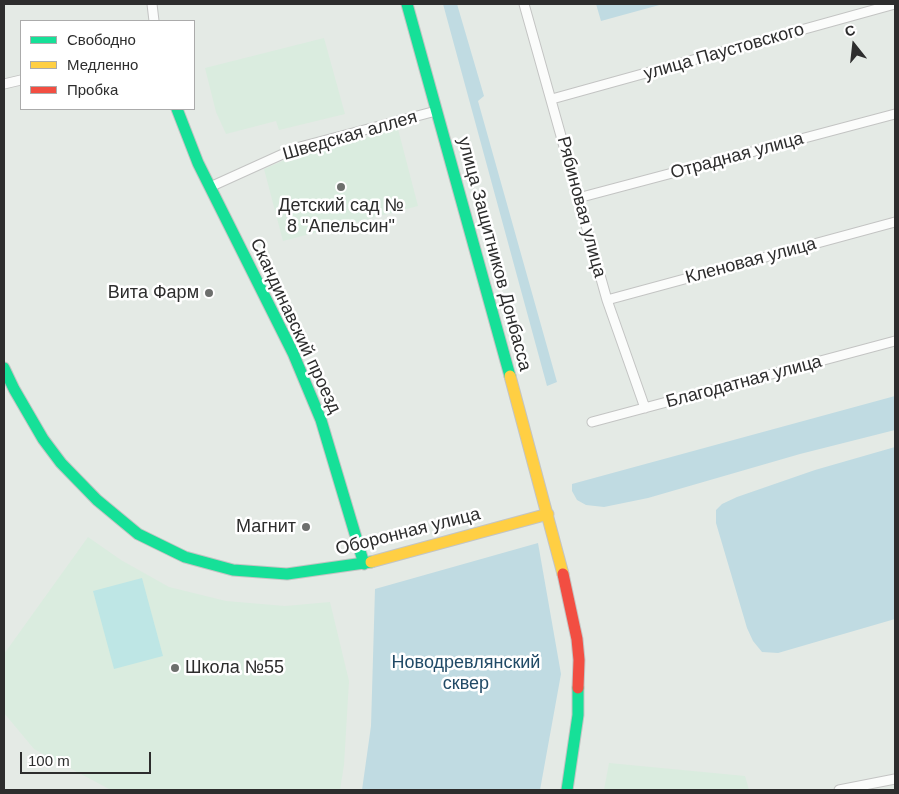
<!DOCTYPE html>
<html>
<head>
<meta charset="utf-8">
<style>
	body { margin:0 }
	#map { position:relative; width:899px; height:794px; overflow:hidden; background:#e4eae5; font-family:Helvetica,sans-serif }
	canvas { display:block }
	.frame { position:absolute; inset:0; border:5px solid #2d2d2d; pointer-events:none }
	.legend { position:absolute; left:20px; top:20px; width:175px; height:90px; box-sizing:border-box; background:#fff; border:1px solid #ababab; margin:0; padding:6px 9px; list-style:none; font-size:15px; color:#2d2d2d }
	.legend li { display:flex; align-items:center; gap:10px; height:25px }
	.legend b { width:25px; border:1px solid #ababab }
	.north { position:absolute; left:829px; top:20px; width:50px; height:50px; -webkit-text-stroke:4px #fff; paint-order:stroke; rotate:344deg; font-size:14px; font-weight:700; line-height:20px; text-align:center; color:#2d2d2d }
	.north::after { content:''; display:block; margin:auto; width:18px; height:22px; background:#2d2d2d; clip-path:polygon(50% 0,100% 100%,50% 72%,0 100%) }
	.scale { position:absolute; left:20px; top:752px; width:131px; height:22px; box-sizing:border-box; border:2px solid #2d2d2d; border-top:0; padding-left:6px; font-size:15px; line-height:18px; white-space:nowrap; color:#2d2d2d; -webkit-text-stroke:4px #fff; paint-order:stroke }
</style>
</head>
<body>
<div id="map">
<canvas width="899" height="794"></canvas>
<div class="frame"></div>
<ul class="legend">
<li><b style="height:6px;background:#16e098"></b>Свободно</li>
<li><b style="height:6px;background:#ffcf43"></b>Медленно</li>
<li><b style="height:6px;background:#f24e42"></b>Пробка</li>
</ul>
<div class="north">С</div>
<div class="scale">100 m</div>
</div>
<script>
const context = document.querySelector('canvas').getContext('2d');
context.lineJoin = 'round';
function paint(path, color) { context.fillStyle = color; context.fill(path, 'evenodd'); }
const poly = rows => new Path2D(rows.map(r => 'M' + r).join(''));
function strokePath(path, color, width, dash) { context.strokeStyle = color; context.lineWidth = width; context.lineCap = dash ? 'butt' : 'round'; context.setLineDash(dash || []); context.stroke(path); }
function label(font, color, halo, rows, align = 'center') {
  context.font = font + ' Helvetica,sans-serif'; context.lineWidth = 5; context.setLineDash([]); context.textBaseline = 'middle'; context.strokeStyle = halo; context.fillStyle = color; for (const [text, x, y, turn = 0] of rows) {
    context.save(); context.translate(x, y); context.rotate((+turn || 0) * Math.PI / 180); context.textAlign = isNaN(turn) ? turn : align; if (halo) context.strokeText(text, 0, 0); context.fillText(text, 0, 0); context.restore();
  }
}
const education = poly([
	[324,38,345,114,279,130,276,121,226,134,216,112,205,68],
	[398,129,418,206,283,241,264,169,289,158],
	[88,537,121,560,169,587,226,601,285,606,330,602,349,681,344,765,340,790,111,790,34,749,4,713,4,654],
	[609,763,745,776,749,790,604,790]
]);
const green = poly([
	[443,4,457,4,484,96,478,101,557,382,547,386],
	[596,4,663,4,601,21],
	[895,396,895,430,800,454,648,498,604,507,586,505,577,500,572,491,572,484],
	[895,447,895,619,778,653,762,652,753,641,747,628,716,523,716,510,722,504,737,497,815,470],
	[538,543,561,674,540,790,362,790,371,726,375,589]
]);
const pitch = poly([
	[142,578,163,656,114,669,93,591]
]);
const street = poly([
	[152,4,154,21],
	[524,4,607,300,645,408],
	[4,84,21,80],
	[552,99,895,4],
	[210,187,296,148,436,111],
	[578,198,895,114],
	[607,300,895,222],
	[592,422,895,341],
	[839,790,895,779]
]);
const fast = poly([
	[407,4,510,376],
	[177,109,198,163,293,353,321,420,364,564],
	[4,368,14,389,43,439,61,463,97,500,138,534,185,557,233,570,287,574,371,562],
	[567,790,578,715,578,688]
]);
const slow = poly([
	[510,376,563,574],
	[371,562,548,514]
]);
const jam = poly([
	[563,574,577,639,579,660,578,688]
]);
const markers = [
	[341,187,5,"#6d6f6d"],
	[209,293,5,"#6d6f6d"],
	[306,527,5,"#6d6f6d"],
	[175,668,5,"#6d6f6d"]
];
const streetNames = [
	["улица Паустовского",724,52,-16],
	["Шведская аллея",350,136,-16],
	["Отрадная улица",737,156,-15],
	["Рябиновая улица",581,207,75],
	["улица Защитников Донбасса",494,254,75],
	["Кленовая улица",751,261,-15],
	["Скандинавский проезд",295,326,65],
	["Благодатная улица",744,382,-15],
	["Оборонная улица",408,532,-14]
];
const poiNames = [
	["Детский сад №",341,206,"center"],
	["8 \"Апельсин\"",341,227,"center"],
	["Вита Фарм",199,293],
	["Магнит",296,527],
	["Школа №55",185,668,"left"]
];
const parkNames = [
	["Новодревлянский",466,663],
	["сквер",466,684]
];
paint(education, '#daecdf');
paint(green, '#c0dbe2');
paint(pitch, '#bee6e5');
strokePath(street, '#c3c4c3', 11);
strokePath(fast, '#c3c4c3', 13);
strokePath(slow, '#c3c4c3', 13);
strokePath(jam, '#c3c4c3', 13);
strokePath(street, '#fbfcfb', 9);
strokePath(fast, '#16e098', 11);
strokePath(slow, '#ffcf43', 11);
strokePath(jam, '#f24e42', 11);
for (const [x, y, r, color] of markers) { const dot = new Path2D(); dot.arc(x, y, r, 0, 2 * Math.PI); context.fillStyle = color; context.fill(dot); strokePath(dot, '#fff', 2); }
label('18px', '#2d2d2d', '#fff', streetNames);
label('18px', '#2d2d2d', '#fff', poiNames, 'right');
label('18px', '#214a66', '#fff', parkNames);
</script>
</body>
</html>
